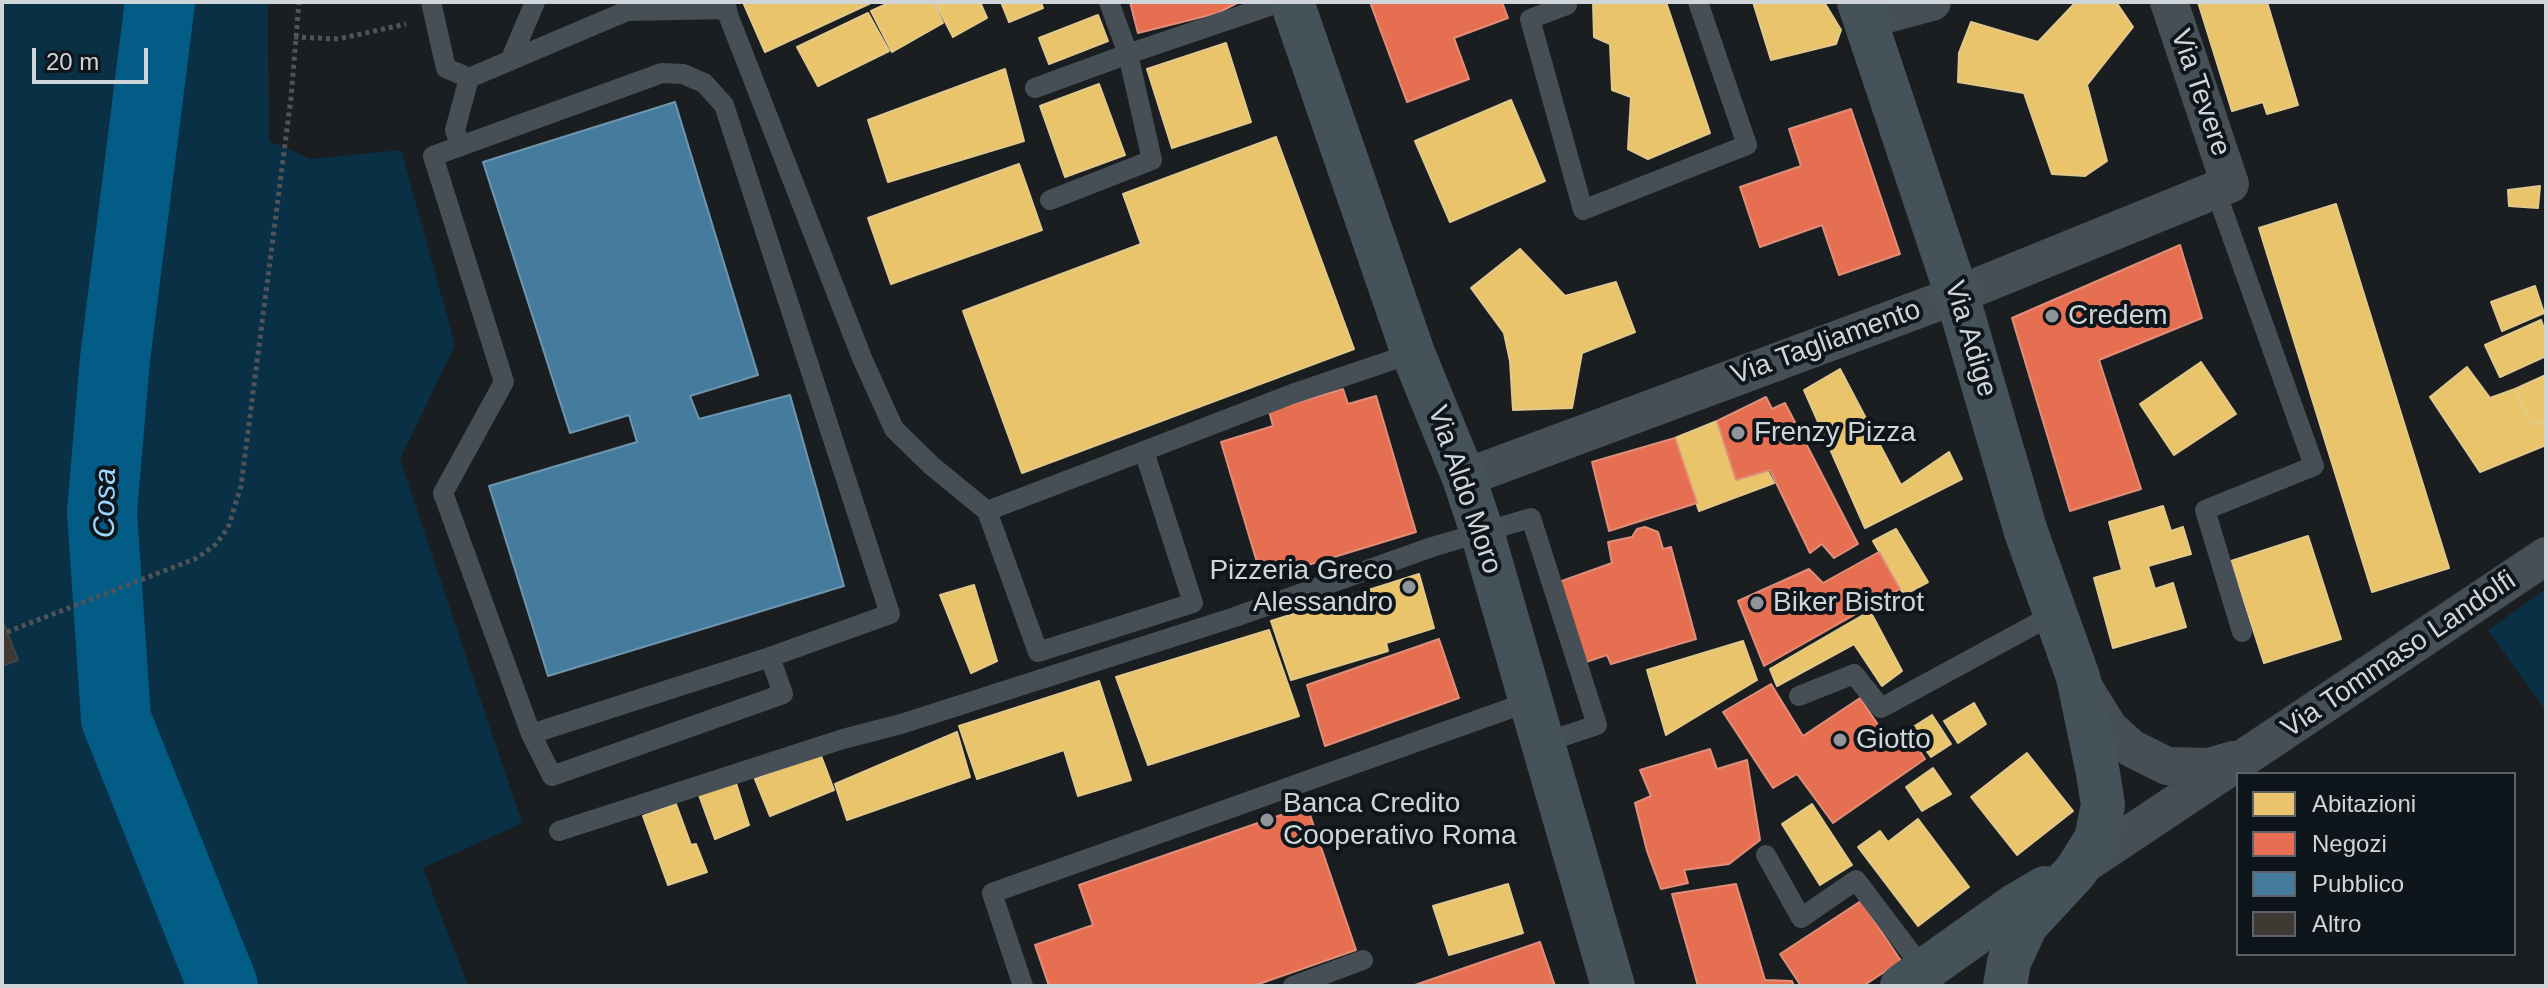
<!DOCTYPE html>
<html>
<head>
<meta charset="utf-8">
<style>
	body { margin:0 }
	#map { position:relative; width:2548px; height:988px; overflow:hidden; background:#1a1e21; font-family:Helvetica,sans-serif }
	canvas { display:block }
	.frame { position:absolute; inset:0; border:4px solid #d0d5d9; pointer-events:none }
	.legend { position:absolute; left:2236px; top:772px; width:280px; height:184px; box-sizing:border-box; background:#0e151b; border:2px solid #5c6267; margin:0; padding:10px 14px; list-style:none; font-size:24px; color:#d0d5d9 }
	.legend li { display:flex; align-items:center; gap:16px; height:40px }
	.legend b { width:40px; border:2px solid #5c6267 }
	.scale { position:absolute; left:32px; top:48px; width:116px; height:36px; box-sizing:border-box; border:4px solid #d0d5d9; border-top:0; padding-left:10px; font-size:24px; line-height:28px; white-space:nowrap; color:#d0d5d9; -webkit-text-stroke:6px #0e151b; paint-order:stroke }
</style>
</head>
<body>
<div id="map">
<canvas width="2548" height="988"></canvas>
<div class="frame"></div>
<ul class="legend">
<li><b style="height:22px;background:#e9c46a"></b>Abitazioni</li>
<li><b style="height:22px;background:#e76f51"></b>Negozi</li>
<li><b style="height:22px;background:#457b9d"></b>Pubblico</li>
<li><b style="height:22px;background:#3e3932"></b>Altro</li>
</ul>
<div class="scale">20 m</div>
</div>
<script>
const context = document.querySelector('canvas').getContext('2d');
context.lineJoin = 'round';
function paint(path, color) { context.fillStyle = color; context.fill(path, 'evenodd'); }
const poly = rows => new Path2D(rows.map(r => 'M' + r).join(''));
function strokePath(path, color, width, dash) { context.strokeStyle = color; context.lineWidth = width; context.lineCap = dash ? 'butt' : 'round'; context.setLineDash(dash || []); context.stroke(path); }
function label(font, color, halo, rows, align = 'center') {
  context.font = font + ' Helvetica,sans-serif'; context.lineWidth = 8; context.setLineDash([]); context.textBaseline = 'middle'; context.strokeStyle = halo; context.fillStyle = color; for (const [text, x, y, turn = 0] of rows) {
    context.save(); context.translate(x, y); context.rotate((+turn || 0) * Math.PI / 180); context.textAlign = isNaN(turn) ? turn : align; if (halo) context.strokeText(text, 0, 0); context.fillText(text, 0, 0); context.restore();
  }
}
const green = poly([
	[2,2,268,2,269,141,311,159,401,150,455,345,400,459,522,823,423,868,468,986,2,986],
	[2546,589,2546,711,2488,630]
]);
const homes = poly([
	[743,2,873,2,765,52,743,2],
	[891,2,933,2,943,23,892,52,871,11,891,2],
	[935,2,980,2,987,18,953,37,935,2],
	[1001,2,1041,2,1043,8,1009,22,1001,2],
	[1593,2,1666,2,1710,133,1648,159,1628,149,1631,97,1612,90,1610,44,1594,37,1593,2],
	[1753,2,1824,2,1841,30,1836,44,1771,60,1753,2],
	[2076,2,2116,2,2133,27,2087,85,2107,161,2085,176,2052,174,2024,93,1958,82,1959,53,1971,22,2038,42,2076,2],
	[2198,2,2267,2,2298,105,2267,114,2263,102,2232,111,2198,2],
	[868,13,889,51,818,86,797,47,868,13],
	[1098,15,1108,41,1049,64,1039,38,1098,15],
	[1226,43,1251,122,1172,148,1147,69,1226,43],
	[1005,69,1024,141,888,182,868,120,1005,69],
	[1099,84,1125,155,1065,177,1040,106,1099,84],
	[1511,100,1545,181,1450,222,1415,141,1511,100],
	[1276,137,1354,349,1022,473,963,311,1141,244,1123,194,1276,137],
	[1019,164,1042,230,891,284,868,218,1019,164],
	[2540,186,2538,208,2509,206,2508,190,2540,186],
	[2336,204,2449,568,2372,592,2259,228,2336,204],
	[1520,249,1565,296,1616,282,1635,332,1582,353,1572,408,1513,410,1510,361,1504,333,1471,288,1520,249],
	[2535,286,2544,313,2502,331,2491,302,2535,286],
	[2541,320,2546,334,2546,356,2500,377,2485,345,2541,320],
	[2201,362,2236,414,2174,455,2140,404,2201,362],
	[2467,367,2490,398,2515,389,2532,425,2546,420,2546,445,2480,472,2430,397,2467,367],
	[1840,369,1901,485,1949,452,1962,479,1865,528,1804,390,1840,369],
	[2546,375,2546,420,2532,425,2515,389,2546,375],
	[1717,421,1736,480,1767,470,1774,483,1699,511,1675,438,1717,421],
	[2163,506,2171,531,2183,527,2191,554,2148,566,2155,589,2173,583,2186,627,2113,648,2094,578,2122,570,2109,522,2163,506],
	[1896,529,1928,582,1904,595,1873,541,1896,529],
	[2308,536,2341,639,2264,663,2231,561,2308,536],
	[1419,574,1434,628,1386,643,1388,651,1291,680,1271,621,1419,574],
	[974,585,997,661,971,673,940,595,974,585],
	[1870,611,1902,671,1882,686,1854,644,1777,686,1770,669,1870,611],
	[1269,630,1299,716,1148,765,1116,677,1269,630],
	[1743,641,1757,680,1666,735,1647,670,1743,641],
	[1099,681,1131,780,1078,796,1064,750,977,779,959,726,1099,681],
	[1974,703,1986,724,1958,743,1944,721,1974,703],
	[1932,715,1951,744,1931,757,1910,729,1932,715],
	[957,732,970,777,847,820,835,784,957,732],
	[820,753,834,790,770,816,755,779,820,753],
	[2027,753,2073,811,2017,855,1971,797,2027,753],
	[1933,768,1951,794,1922,811,1906,787,1933,768],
	[735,780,749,825,715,839,699,795,735,780],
	[676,804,691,845,696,844,707,872,668,885,643,816,676,804],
	[1812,804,1852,865,1820,885,1782,824,1812,804],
	[1918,819,1969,887,1918,926,1858,847,1880,831,1888,842,1918,819],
	[1508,884,1523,933,1449,955,1433,906,1508,884]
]);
const shops = poly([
	[1130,2,1239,2,1218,13,1138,33,1130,2],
	[1370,2,1502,2,1508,18,1454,38,1469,79,1407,102,1370,2],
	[1851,109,1900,254,1839,275,1822,225,1760,247,1740,187,1801,166,1789,129,1851,109],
	[2180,245,2202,318,2099,360,2141,489,2070,511,2012,318,2180,245],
	[1343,389,1348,404,1376,396,1416,532,1262,579,1221,442,1273,426,1269,411,1343,389],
	[1766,397,1772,409,1785,403,1858,544,1834,558,1822,544,1810,553,1770,470,1736,480,1717,421,1766,397],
	[1675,438,1697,503,1609,531,1592,462,1675,438],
	[1645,527,1658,532,1663,549,1671,547,1696,639,1611,664,1607,655,1583,663,1559,582,1612,563,1608,542,1632,537,1637,529,1645,527],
	[1879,552,1900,589,1764,666,1738,601,1809,569,1823,583,1879,552],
	[1439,639,1459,698,1325,746,1307,685,1439,639],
	[1771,684,1803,736,1860,698,1889,741,1907,731,1925,759,1833,823,1797,774,1773,788,1723,712,1771,684],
	[1710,749,1717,769,1747,760,1760,840,1729,864,1684,870,1688,883,1661,889,1647,851,1635,803,1651,796,1640,770,1710,749],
	[1307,806,1356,950,1253,986,1049,986,1035,945,1093,925,1079,885,1307,806],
	[1736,884,1765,980,1792,981,1794,986,1698,986,1672,894,1736,884],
	[1861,901,1901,961,1863,986,1801,986,1780,954,1861,901],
	[1540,942,1555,986,1412,986,1540,942]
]);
const public = poly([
	[675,102,758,375,690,396,699,419,790,395,844,586,548,676,489,486,637,442,629,415,570,433,483,162,675,102]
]);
const river = poly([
	[160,2,115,359,102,512,116,719,223,986]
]);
const building = poly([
	[2,619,18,660,2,666,2,619]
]);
const path = poly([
	[294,37,338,39,406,24],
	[7,632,197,558,215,545,228,528,241,486,291,98,299,2]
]);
const service = poly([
	[431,2,446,68,469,78,627,11,631,2],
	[723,2,862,358,894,429,932,466,987,511],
	[1109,2,1128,54,1281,2],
	[1566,2,1567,5,1530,19,1583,210,1747,145,1698,2],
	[627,11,727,9],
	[510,61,535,2],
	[662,73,683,74,704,83,724,105,890,614,770,657,531,734,443,493,504,382,433,156,662,73],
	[1035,88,1128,54,1152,160,1050,200],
	[460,145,455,130,469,78],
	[2215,189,2314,466,2205,510,2242,632],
	[1144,451,1193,603,1038,652,987,511,1144,451,1292,394,1413,353],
	[1799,696,1854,674,1881,708,2056,613],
	[531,734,552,776,783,694,770,657],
	[559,831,843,739,901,724,1235,617,1432,547,1531,518,1597,725,1543,743],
	[1766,855,1801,918,1856,880,1924,970],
	[1023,986,992,893,1531,701],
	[1293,986,1363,960]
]);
const minor = poly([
	[1865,20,1932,2],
	[1464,478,1957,295,2230,184,2169,2],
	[2083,686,2109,728,2131,748,2167,766,2209,767,2233,760],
	[2076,870,2546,556]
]);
const secondary = poly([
	[1292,2,1413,353,1464,478,1482,532,1613,986],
	[1859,2,1957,295,2026,532,2078,677,2098,773,2103,805,2096,839,2076,871,2026,925,2009,962,2005,986],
	[1902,986,2016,905,2045,888]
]);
const markers = [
	[2052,316,8,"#909599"],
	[1738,433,8,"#909599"],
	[1409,587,8,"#909599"],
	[1757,603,8,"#909599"],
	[1840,740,8,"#909599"],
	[1267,820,8,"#909599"]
];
const streetNames = [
	["Via Tevere",2200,93,71],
	["Via Adige",1970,339,73],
	["Via Tagliamento",1826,343,-20],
	["Via Aldo Moro",1464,490,71],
	["Via Tommaso Landolfi",2399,655,-34]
];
const poiNames = [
	["Credem",2068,316],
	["Frenzy Pizza",1754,433],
	["Pizzeria Greco",1393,571,"right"],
	["Alessandro",1393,603,"right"],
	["Biker Bistrot",1773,603],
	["Giotto",1856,740],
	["Banca Credito",1283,804],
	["Cooperativo Roma",1283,836]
];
const waterNames = [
	["Cosa",106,503,-89]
];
paint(green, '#0a3045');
paint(homes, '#e9c46a');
strokePath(homes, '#e2c98b', 2);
paint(shops, '#e76f51');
strokePath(shops, '#e08e7a', 2);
paint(public, '#457b9d');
strokePath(public, '#6f96af', 2);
strokePath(river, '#025c85', 70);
paint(building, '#3e3932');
strokePath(building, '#434444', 2);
strokePath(path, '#4e5458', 5, [4, 4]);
strokePath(service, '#464f55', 20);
strokePath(minor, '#464f55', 38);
strokePath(secondary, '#465259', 44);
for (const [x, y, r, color] of markers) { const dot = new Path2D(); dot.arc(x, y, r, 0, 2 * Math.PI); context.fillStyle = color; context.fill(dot); strokePath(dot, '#0e151b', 3); }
label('28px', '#d0d5d9', '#0e151b', streetNames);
label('28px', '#d0d5d9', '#0e151b', poiNames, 'left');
label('italic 30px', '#9cd6fd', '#0e151b', waterNames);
</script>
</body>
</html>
